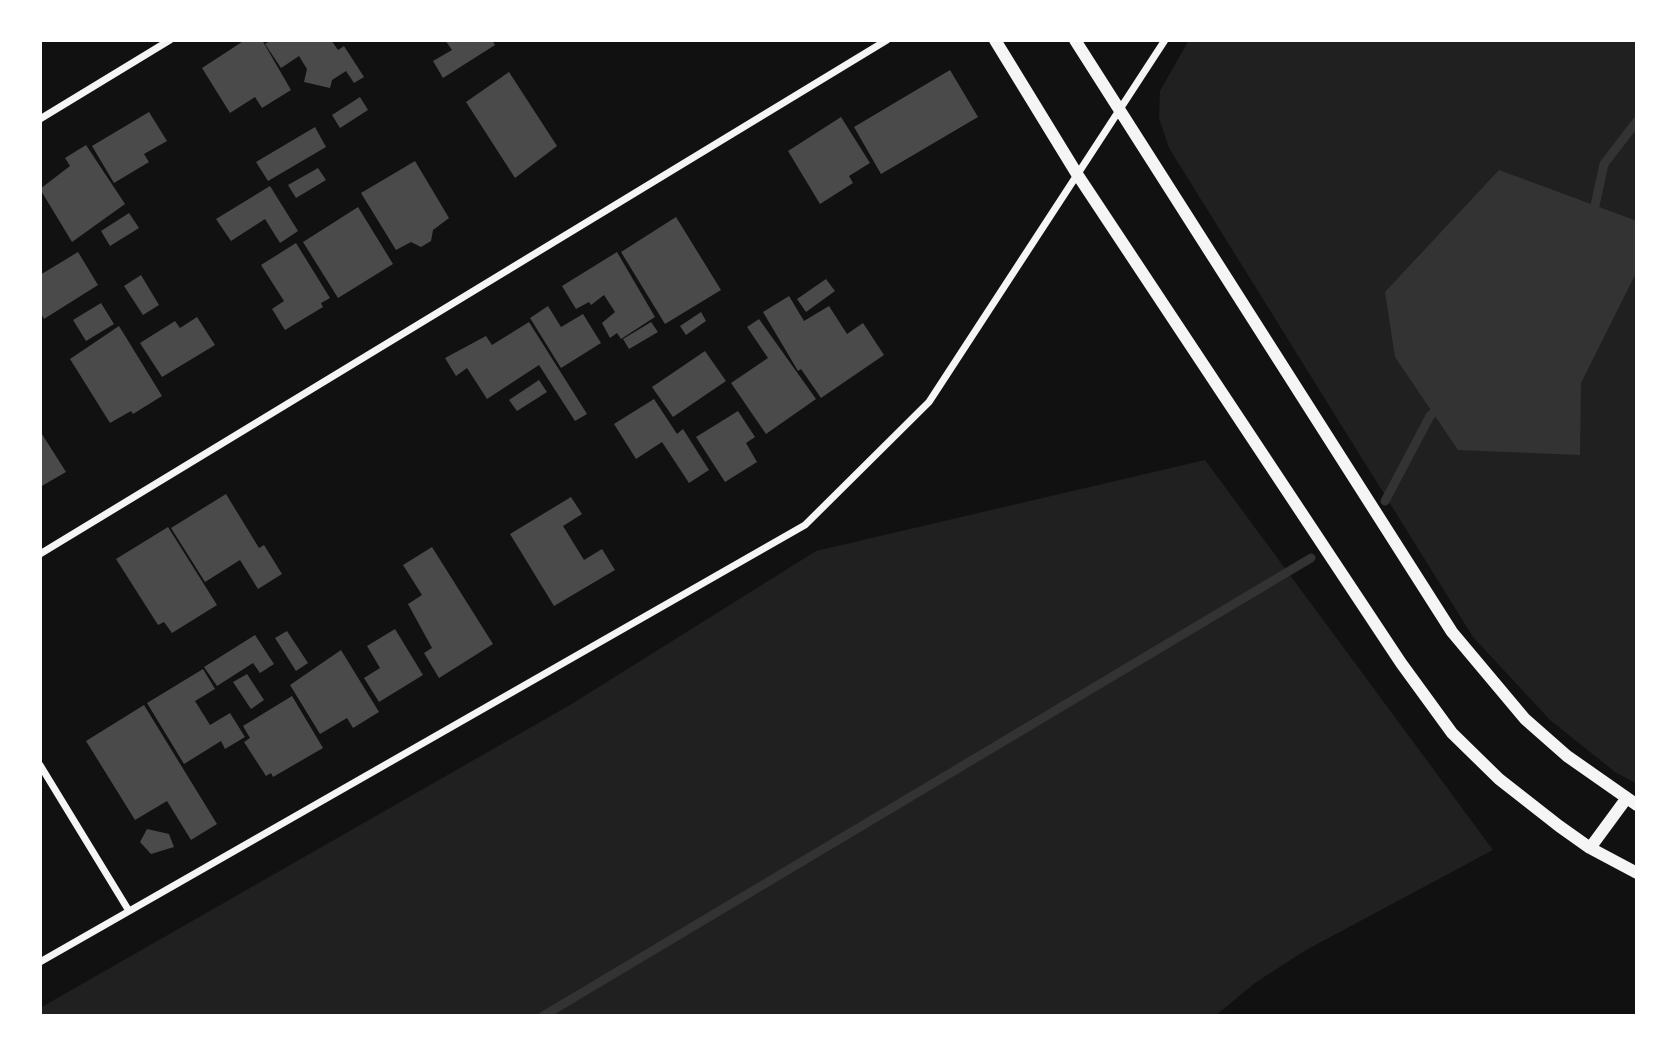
<!DOCTYPE html>
<html>
<head>
<meta charset="utf-8">
<style>
	body { margin:0 }
	#map { position:relative; width:1677px; height:1056px; overflow:hidden; background:#111; font-family:"Space Grotesk",sans-serif }
	canvas { display:block }
	.frame { position:absolute; inset:0; border:42px solid #fff; pointer-events:none }
</style>
</head>
<body>
<div id="map">
<canvas width="1677" height="1056"></canvas>
<div class="frame"></div>
</div>
<script>
const context = document.querySelector('canvas').getContext('2d');
context.lineJoin = 'round';
function paint(path, color) { context.fillStyle = color; context.fill(path, 'evenodd'); }
const poly = rows => new Path2D(rows.map(r => 'M' + r).join(''));
function strokePath(path, color, width, dash) { context.strokeStyle = color; context.lineWidth = width; context.lineCap = dash ? 'butt' : 'round'; context.setLineDash(dash || []); context.stroke(path); }
const green = poly([
	[1189,40,1637,40,1637,784,1615,772,1550,720,1473,637,1169,148,1159,118,1160,91],
	[1205,460,1493,850,1306,950,1255,983,1215,1016,40,1016,40,1008,570,705,816,551]
]);
const water = poly([
	[1499,170,1637,221,1637,271,1581,383,1580,455,1458,450,1395,357,1385,292]
]);
const stream = poly([
	[1593,215,1604,164,1637,121],
	[1385,501,1430,416,1440,406],
	[543,1016,1311,558]
]);
const building = poly([
	[245,40,262,40,291,90,262,108,255,97,230,113,202,68],
	[271,40,331,40,338,50,344,46,364,77,354,83,346,71,332,80,330,88,304,82,307,69,299,56,281,68,265,44],
	[445,40,492,40,495,45,443,78,433,61,452,50],
	[950,70,978,117,881,174,854,127],
	[509,72,557,146,515,178,466,102],
	[360,97,368,110,340,128,332,115],
	[149,112,167,141,144,154,149,162,114,183,92,146],
	[841,117,870,163,849,176,853,183,820,204,788,151],
	[315,127,326,147,268,181,256,162],
	[86,145,125,204,72,242,40,189,70,166,65,158],
	[415,161,449,218,433,230,431,241,421,247,411,242,396,250,361,193],
	[318,168,326,180,296,198,288,185],
	[270,186,298,231,280,243,265,219,231,241,216,219],
	[358,207,393,264,338,298,303,242],
	[129,213,139,228,110,246,101,231],
	[676,217,721,290,665,324,621,252],
	[296,243,330,298,321,303,323,307,285,330,272,309,284,301,261,265],
	[78,252,98,285,44,319,40,312,40,275],
	[617,252,655,317,621,339,617,333,610,338,602,323,615,312,604,295,591,305,589,302,576,309,562,286],
	[141,275,159,305,143,315,124,286],
	[826,279,835,291,806,312,797,299],
	[789,296,804,321,829,306,847,334,863,323,884,355,821,398,801,369,798,371,763,312],
	[101,303,114,324,86,341,73,320],
	[548,306,561,327,583,314,601,343,561,368,530,318],
	[701,312,706,321,686,335,680,326],
	[197,317,215,345,162,377,140,343,175,321,180,328],
	[759,319,816,399,766,434,731,383,768,358,747,327],
	[529,322,587,414,575,421,539,365,487,399,467,368,456,376,445,358,486,336,492,345],
	[651,322,658,332,629,349,623,339],
	[119,326,162,396,133,414,131,411,110,423,70,359],
	[705,351,726,381,673,417,652,387],
	[539,380,547,392,517,411,509,400],
	[654,399,677,434,683,429,709,470,689,483,662,442,636,459,614,424],
	[738,411,755,437,746,443,757,462,725,482,696,437],
	[40,431,66,472,40,487],
	[226,494,259,548,264,545,282,574,258,589,240,560,205,582,171,528],
	[571,497,582,514,563,526,584,560,602,549,615,570,554,606,510,534],
	[168,527,217,605,172,633,164,622,158,625,116,559],
	[432,547,493,644,439,678,424,653,432,648,408,604,422,595,403,565],
	[395,629,423,675,379,702,364,678,380,668,367,646],
	[287,631,308,663,296,671,275,638],
	[255,635,274,664,260,673,253,663,217,686,204,667],
	[341,650,379,712,353,728,347,718,320,734,290,685],
	[203,669,215,689,195,701,210,725,230,713,245,737,225,749,221,741,184,764,147,703],
	[247,674,264,700,251,709,233,682],
	[292,696,323,748,273,777,271,773,266,776,244,742,250,738,243,726],
	[144,705,217,824,191,840,167,801,135,820,86,741],
	[147,829,169,834,174,847,151,854,140,842]
]);
const minor = poly([
	[40,119,170,40],
	[40,554,887,40],
	[40,765,129,911],
	[40,962,805,525,929,402,1165,40]
]);
const tertiary = poly([
	[995,40,1077,174,1401,663,1452,733,1499,779,1559,826,1590,848,1637,873],
	[1075,40,1452,632,1525,719,1567,756,1637,805],
	[1590,848,1626,799]
]);
paint(green, '#202020');
paint(water, '#333');
strokePath(stream, '#333', 9);
paint(building, '#4a4a4a');
strokePath(minor, '#f5f5f5', 7);
strokePath(tertiary, '#f5f5f5', 12);
</script>
</body>
</html>
